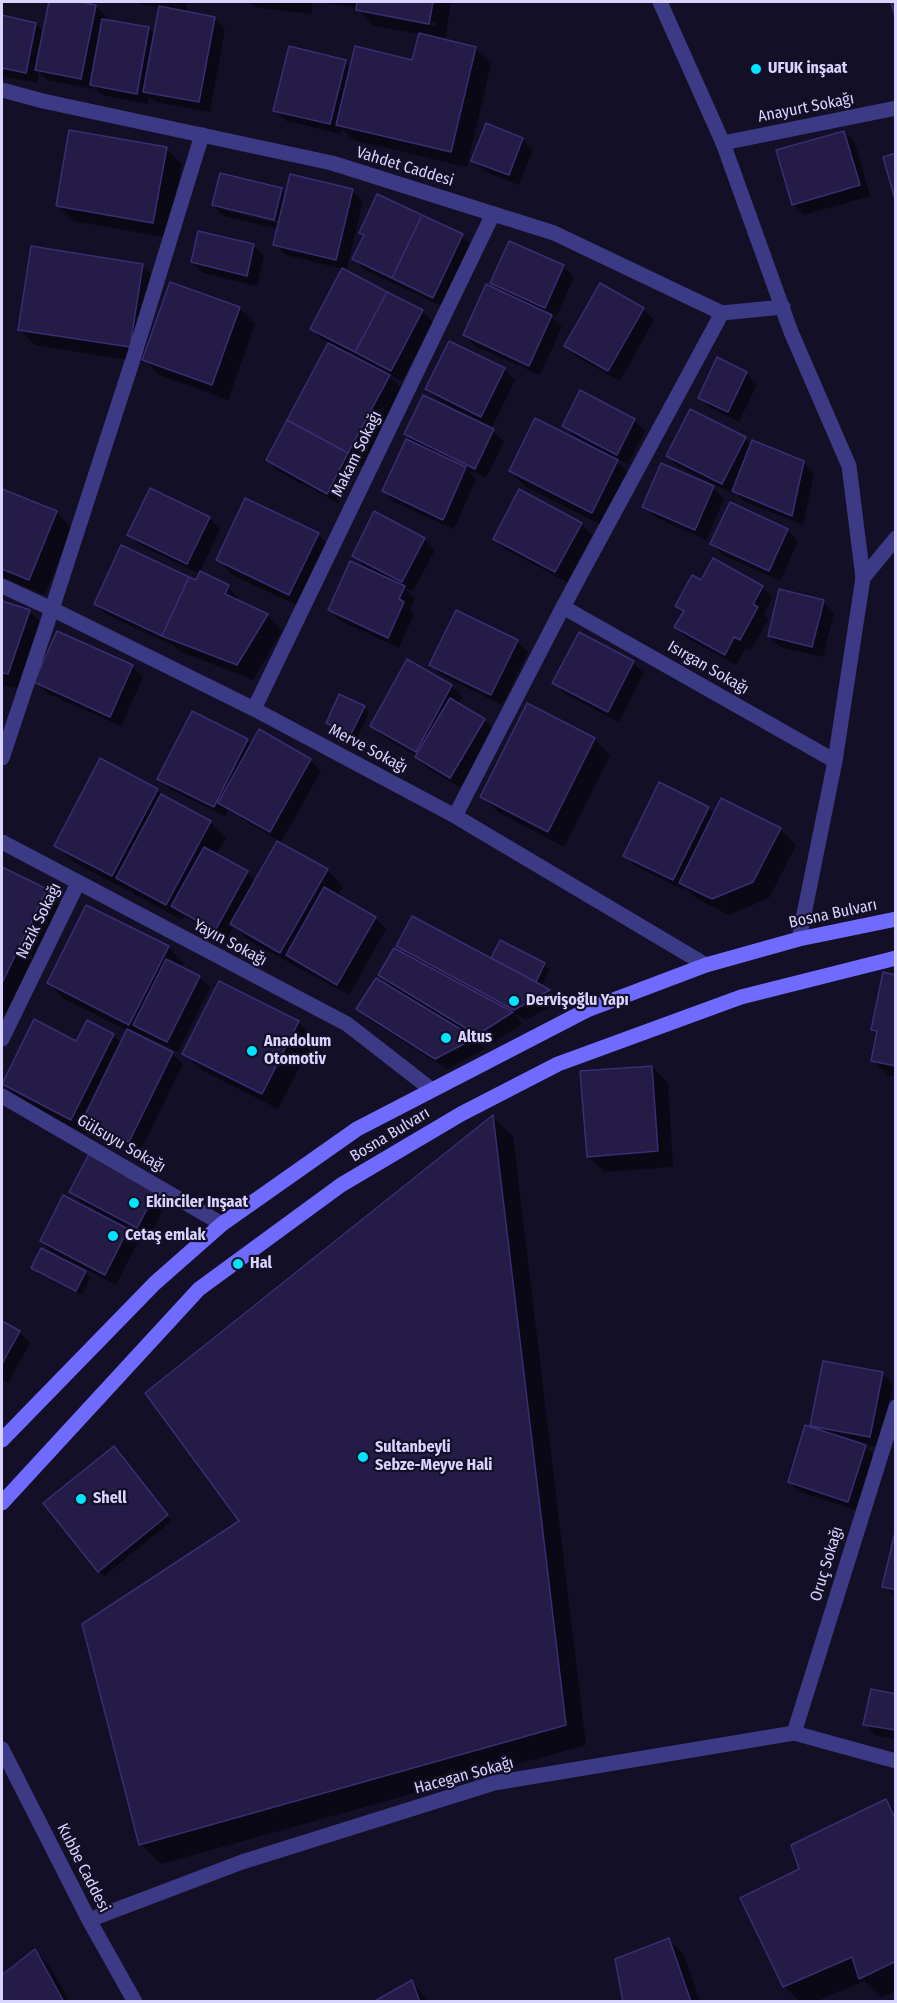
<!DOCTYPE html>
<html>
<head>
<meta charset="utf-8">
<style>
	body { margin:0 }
	#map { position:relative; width:897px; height:2003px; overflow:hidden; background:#130f26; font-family:"Fira Sans Condensed",sans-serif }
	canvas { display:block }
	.frame { position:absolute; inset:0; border:3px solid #d9d4ff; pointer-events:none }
</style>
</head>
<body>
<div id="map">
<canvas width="897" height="2003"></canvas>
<div class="frame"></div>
</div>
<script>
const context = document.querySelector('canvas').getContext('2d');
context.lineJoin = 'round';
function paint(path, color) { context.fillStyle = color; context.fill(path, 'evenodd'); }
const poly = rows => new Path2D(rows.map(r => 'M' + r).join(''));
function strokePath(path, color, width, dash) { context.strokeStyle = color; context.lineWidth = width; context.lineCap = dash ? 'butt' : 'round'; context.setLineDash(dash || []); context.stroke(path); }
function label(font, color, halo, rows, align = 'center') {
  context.font = font + ' "Fira Sans Condensed",sans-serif'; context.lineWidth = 4.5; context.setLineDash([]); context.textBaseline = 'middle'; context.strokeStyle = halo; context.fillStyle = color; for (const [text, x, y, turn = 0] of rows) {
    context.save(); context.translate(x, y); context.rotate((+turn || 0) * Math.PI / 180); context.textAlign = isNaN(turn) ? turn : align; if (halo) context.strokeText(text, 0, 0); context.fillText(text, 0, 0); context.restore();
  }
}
const shadow = poly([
	[50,2,74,2,96,6,107,17,106,21,149,29,155,35,160,8,140,4,138,2,187,2,185,13,214,18,225,29,210,112,156,102,149,96,148,104,102,95,93,86,92,89,47,80,39,72,37,83,2,76,2,17,36,24,44,32],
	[250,2,313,2,311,14,255,7],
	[320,2,451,2,445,41,475,48,491,64,467,167,353,140,342,129,341,134,286,121,275,110,345,62,351,68,414,62,420,34,373,26,358,8],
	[373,12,437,23,436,26,373,15],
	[844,132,855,143,870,196,804,215,793,204],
	[522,139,533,150,519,185,484,171,473,160],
	[166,148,182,164,169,238,74,221,58,205],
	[281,189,287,195,352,191,363,201,346,272,422,311,433,322,402,381,386,373,405,392,364,468,358,465,338,503,278,471,267,460,330,343,323,340,312,329,343,269,286,255,275,244,279,229,224,216,213,205],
	[224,207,281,221,281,224,224,210],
	[378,196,462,236,473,246,444,307,365,270,354,259,365,237,361,233],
	[253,246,264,256,257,286,203,273,192,262],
	[142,265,158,281,148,342,239,308,255,324,228,400,160,375,147,363,35,345,19,329],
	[563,266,574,277,556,317,549,315,562,327,540,375,475,346,464,335,502,293,492,283],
	[643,309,654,320,620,381,577,357,566,346],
	[718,359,746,373,757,384,739,422,711,408,700,397],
	[504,370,515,380,492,427,438,400,427,389],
	[634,420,645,431,628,464,613,457,633,478,608,528,526,487,510,471,588,446,589,444,575,436,564,426],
	[493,431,504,442,486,478,466,469,476,479,454,529,394,502,384,491,417,446,405,434],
	[745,438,752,446,803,462,814,473,803,525,744,501,734,491,733,494,679,467,668,456],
	[662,465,713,488,724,499,706,540,655,517,644,506],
	[2,491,56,512,72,528,45,595,2,577],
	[209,518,220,529,199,573,228,587,243,604,267,615,282,631,253,680,179,651,174,646,106,614,95,604,196,582,200,574,140,545,129,534],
	[581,524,592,535,567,582,505,549,495,539],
	[787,530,798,541,780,581,723,555,712,544],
	[318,535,334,551,306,609,234,576,218,560],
	[424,539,435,550,413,591,404,588,415,598,410,610,414,614,399,648,341,621,330,610,372,570,364,566,354,555],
	[701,582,762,587,772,598,764,614,768,619,751,650,746,647,736,665,687,638,676,627,684,613,677,606],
	[2,602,29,611,45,627,23,689,2,685],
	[823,602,834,613,823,657,780,647,769,636],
	[517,642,528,652,502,705,442,675,431,665],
	[633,663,644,673,619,722,565,694,554,683],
	[132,666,143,677,121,726,47,693,36,682],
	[452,686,462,697,458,704,484,720,495,731,461,788,427,768,417,756,383,737,372,726],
	[364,707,369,712,357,738,333,727,328,722],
	[594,739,610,755,564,847,498,812,482,797],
	[247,740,252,745,310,760,321,771,280,844,327,870,343,886,337,896,375,918,386,929,349,995,248,940,234,926,226,940,184,916,182,920,134,894,129,889,128,891,72,861,56,845,157,790,164,798,210,822,226,838,216,855,247,873,256,882,279,841,228,810,225,816,170,789,159,778],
	[660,784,708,808,715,815,722,800,780,829,796,845,769,898,729,915,697,899,685,887,684,890,636,866,625,856],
	[2,869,46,891,62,907,2,1031],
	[398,945,497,963,493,958,544,964,549,969,541,987,550,992,560,1002,526,1020,512,1012,522,1024,489,1045,471,1034,485,1049,447,1069,369,1020,358,1009,395,990,380,975,409,957],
	[168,947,184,963,181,968,199,977,210,988,178,1052,147,1037,145,1040,172,1054,183,1064,140,1151,92,1126,87,1135,19,1100,3,1084,77,1043,113,1035,122,1044,128,1031,64,999,48,983],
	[896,976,896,1077,888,1076,873,1060,878,1035,873,1029],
	[298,1022,314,1038,278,1109,200,1069,184,1053],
	[652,1067,668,1083,673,1167,604,1172,588,1156],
	[493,1117,513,1136,586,1745,161,1864,141,1844,241,1522],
	[156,1191,167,1202,148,1238,81,1202,70,1192],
	[64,1197,127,1231,138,1242,116,1285,52,1252,41,1241],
	[33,1267,85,1272,90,1278,82,1295,38,1273],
	[2,1322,19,1332,30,1343,8,1383,2,1379],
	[883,1374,893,1385,881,1448,863,1444,876,1457,859,1511,800,1492,789,1482,817,1431,812,1425],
	[119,1453,172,1521,104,1576,99,1571],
	[896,1535,896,1597,884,1586],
	[896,1696,896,1739,875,1735,865,1724],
	[885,1800,896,1811,896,1991,881,1998,864,1981,815,2002,800,2002,784,1986,801,1870],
	[668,1939,684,1955,700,2002,624,2002],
	[35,1951,50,1967,70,2002,2,2002,2,1978],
	[412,1982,429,2002,376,2002]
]);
const building = poly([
	[49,2,81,2,96,5,81,79,35,70,49,2],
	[357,2,433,2,429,24,356,10,357,2],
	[891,2,896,2,896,20,891,2],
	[159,6,215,17,199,102,143,92,159,6],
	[2,15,36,23,26,73,2,68,2,15],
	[102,19,149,27,137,94,90,85,102,19],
	[419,33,476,47,451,152,336,125,355,46,412,60,419,33],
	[289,46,346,60,330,124,273,111,289,46],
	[486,123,523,138,509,175,471,161,486,123],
	[69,130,167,147,153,223,56,206,69,130],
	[844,131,860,185,792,205,776,150,844,131],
	[896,153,896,203,883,157,896,153],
	[220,173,282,188,274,220,212,205,220,173],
	[290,174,353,189,336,260,273,245,290,174],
	[377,194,422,215,392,278,352,259,364,235,359,233,377,194],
	[422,215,463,234,433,298,392,278,422,215],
	[198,231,254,244,247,276,191,262,198,231],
	[509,241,564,265,545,308,490,283,509,241],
	[31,246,143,264,130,347,18,330,31,246],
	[342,268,387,292,355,352,310,329,342,268],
	[170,282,240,307,212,385,142,360,170,282],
	[600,283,644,308,608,371,564,346,600,283],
	[486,284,552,315,529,366,463,335,486,284],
	[387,292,423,310,391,371,355,352,387,292],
	[449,341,505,368,481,417,425,389,449,341],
	[328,343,390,375,348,453,287,420,328,343],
	[717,357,747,372,728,412,698,398,717,357],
	[580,390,635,419,617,455,562,426,580,390],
	[423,395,494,429,475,469,404,434,423,395],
	[690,409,746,437,722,484,666,456,690,409],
	[535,418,618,460,592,513,509,471,535,418],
	[287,420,348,453,327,494,266,460,287,420],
	[406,439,466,467,443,520,382,491,406,439],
	[752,440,804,461,792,516,732,491,752,440],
	[661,463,714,486,695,530,642,507,661,463],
	[150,488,210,517,187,564,127,535,150,488],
	[2,489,57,511,29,580,2,569,2,489],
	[519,489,582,523,555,572,493,539,519,489],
	[245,498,319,533,289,595,216,560,245,498],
	[730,502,788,529,769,571,710,544,730,502],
	[374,511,425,538,402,582,352,556,374,511],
	[121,545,189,577,162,636,94,604,121,545],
	[713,558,763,586,753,604,758,607,740,640,734,637,725,655,674,627,684,611,675,606,692,575,701,580,713,558],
	[350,561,405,586,399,599,404,602,388,638,328,610,350,561],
	[200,571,229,585,225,594,268,614,237,665,162,636,189,577,196,580,200,571],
	[779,589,824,600,812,647,768,636,779,589],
	[2,601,30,610,8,674,2,673,2,601],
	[456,610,518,640,491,695,429,665,456,610],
	[57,631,133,665,110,717,34,682,57,631],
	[579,632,634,661,608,712,552,683,579,632],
	[407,659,452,685,416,752,370,726,407,659],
	[339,694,365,706,351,734,326,723,339,694],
	[450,698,485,719,450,778,415,757,450,698],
	[527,703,595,738,548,832,480,797,527,703],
	[192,711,248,739,214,807,157,779,192,711],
	[259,729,311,759,270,832,218,803,259,729],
	[100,758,158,789,112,876,54,846,100,758],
	[659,782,709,807,673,880,623,856,659,782],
	[161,794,211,821,166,905,116,878,161,794],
	[721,798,781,828,753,882,712,899,679,883,721,798],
	[277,841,328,869,280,953,230,924,277,841],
	[204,847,248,871,215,931,171,906,204,847],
	[2,867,47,889,2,983,2,867],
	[324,887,376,917,337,985,286,955,324,887],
	[86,905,169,946,129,1025,47,983,86,905],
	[412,916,536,982,550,990,514,1010,396,946,412,916],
	[500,940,545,963,536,982,491,958,500,940],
	[394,948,513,1012,477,1035,378,975,394,948],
	[166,959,200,976,167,1042,133,1025,166,959],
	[883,972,896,975,896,1066,871,1061,877,1031,871,1030,883,972],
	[376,978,475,1038,435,1059,356,1009,376,978],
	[219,981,299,1021,262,1094,182,1054,219,981],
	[34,1019,76,1041,87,1020,114,1034,71,1120,2,1084,34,1019],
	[127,1029,173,1052,129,1142,83,1119,127,1029],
	[652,1066,658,1151,587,1157,580,1071,652,1066],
	[493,1115,566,1725,139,1845,82,1624,239,1521,145,1393,493,1115],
	[89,1154,157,1190,137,1228,69,1192,89,1154],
	[63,1195,128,1229,105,1275,40,1241,63,1195],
	[41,1248,86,1271,76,1291,31,1268,41,1248],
	[2,1321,20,1331,2,1364,2,1321],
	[823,1361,883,1372,870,1437,810,1426,823,1361],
	[805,1425,866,1445,848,1502,788,1482,805,1425],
	[114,1446,168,1515,98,1572,43,1503,114,1446],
	[896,1528,896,1590,882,1587,896,1528],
	[871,1689,896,1694,896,1730,863,1725,871,1689],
	[886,1799,896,1820,896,1961,859,1979,852,1957,783,1987,740,1898,799,1869,791,1845,886,1799],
	[669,1938,691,2002,623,2002,615,1959,669,1938],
	[35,1949,64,2002,2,2002,2,1975,35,1949],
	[412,1980,420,2002,373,2002,412,1980]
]);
const minor = poly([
	[723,143,896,108],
	[863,578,896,538],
	[2,586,52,609,254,709,455,816,706,965],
	[563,607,835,761],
	[254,709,493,214],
	[2,758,52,609,135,353,202,135],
	[455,816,563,607,722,313],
	[2,842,347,1024,432,1090],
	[2,1039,78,883],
	[2,1096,222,1224],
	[794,1733,896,1407],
	[89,1920,242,1862,494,1783,794,1733,896,1761]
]);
const tertiary = poly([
	[660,2,723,143,791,332,849,466,863,578,835,761,799,939],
	[2,90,43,101,332,163,554,233,722,313,783,307],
	[2,1749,89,1920,135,2002]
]);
const secondary = poly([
	[2,1440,155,1283,222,1224,357,1129,587,1010,706,965,799,939,896,919],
	[2,1503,199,1289,341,1185,461,1114,558,1064,741,997,896,958]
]);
const markers = [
	[756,69,6,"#00e5ff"],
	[514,1001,6,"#00e5ff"],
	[446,1038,6,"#00e5ff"],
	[252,1051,6,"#00e5ff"],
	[134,1203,6,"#00e5ff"],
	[113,1236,6,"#00e5ff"],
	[238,1264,6,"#00e5ff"],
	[363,1457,6,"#00e5ff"],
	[81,1499,6,"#00e5ff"]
];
const poiNames = [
	["UFUK inşaat",768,69],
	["Dervişoğlu Yapı",526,1001],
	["Altus",458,1038],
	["Anadolum",264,1042],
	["Otomotiv",264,1060],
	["Ekinciler Inşaat",146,1203],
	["Cetaş emlak",125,1236],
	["Hal",250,1264],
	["Sultanbeyli",375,1448],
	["Sebze-Meyve Hali",375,1466],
	["Shell",93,1499]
];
const streetNames = [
	["Anayurt Sokağı",806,108,-11],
	["Vahdet Caddesi",405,167,17],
	["Makam Sokağı",357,454,-64],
	["Isırgan Sokağı",708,668,30],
	["Merve Sokağı",368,749,28],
	["Bosna Bulvarı",833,914,-12],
	["Nazik Sokağı",39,921,-64],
	["Yayın Sokağı",230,943,28],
	["Bosna Bulvarı",390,1135,-31],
	["Gülsuyu Sokağı",121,1144,30],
	["Oruç Sokağı",827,1564,-73],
	["Hacegan Sokağı",464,1776,-15],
	["Kubbe Caddesi",83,1868,63]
];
paint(shadow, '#0007');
paint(building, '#241b47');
strokePath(building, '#3b2d73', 1.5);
strokePath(minor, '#3d3a85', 15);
strokePath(tertiary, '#3d3a85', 15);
strokePath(secondary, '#6f6bff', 15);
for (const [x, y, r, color] of markers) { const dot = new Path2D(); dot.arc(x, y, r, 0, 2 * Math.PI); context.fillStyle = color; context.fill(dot); strokePath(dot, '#130f26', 2); }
label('bold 16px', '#d9d4ff', '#130f26', poiNames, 'left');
label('16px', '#d9d4ff', '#130f26', streetNames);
</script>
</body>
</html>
